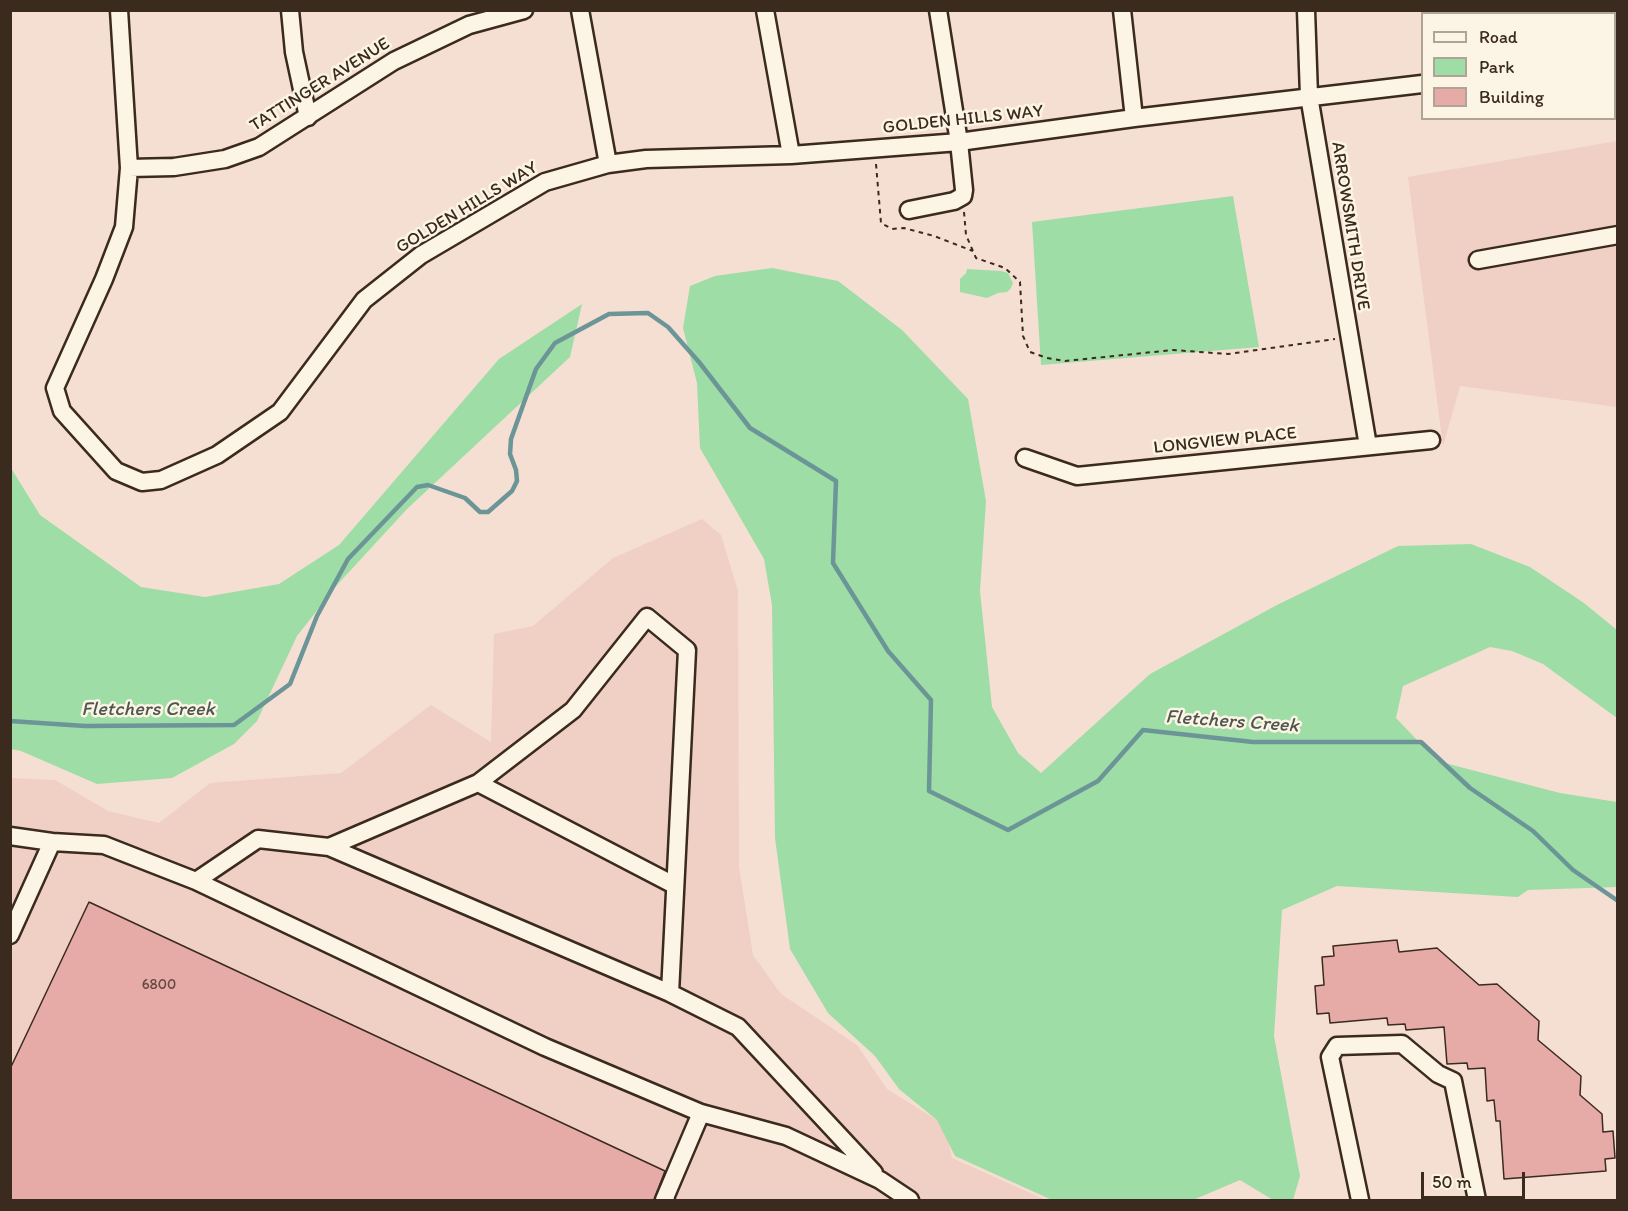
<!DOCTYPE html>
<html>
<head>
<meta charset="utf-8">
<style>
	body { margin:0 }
	#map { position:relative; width:1628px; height:1211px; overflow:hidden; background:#f5dfd2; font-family:Itim,sans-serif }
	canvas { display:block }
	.frame { position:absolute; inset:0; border:12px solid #3b2a1e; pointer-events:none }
	.legend { position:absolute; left:1421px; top:12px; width:195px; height:108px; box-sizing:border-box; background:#fcf5e5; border:2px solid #afa495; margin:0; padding:8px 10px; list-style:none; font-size:18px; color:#3b2a1e }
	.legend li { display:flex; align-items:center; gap:12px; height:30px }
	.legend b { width:30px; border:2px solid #afa495 }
	.scale { position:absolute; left:1421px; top:1172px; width:104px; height:27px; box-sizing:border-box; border:3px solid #3b2a1e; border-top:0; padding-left:8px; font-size:18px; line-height:21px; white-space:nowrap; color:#3b2a1e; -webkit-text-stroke:4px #fcf5e5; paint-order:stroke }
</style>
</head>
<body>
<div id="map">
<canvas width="1628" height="1211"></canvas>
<div class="frame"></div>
<ul class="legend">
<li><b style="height:8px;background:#fcf5e5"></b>Road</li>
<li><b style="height:16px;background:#9edda6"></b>Park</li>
<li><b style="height:16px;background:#e6aba7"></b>Building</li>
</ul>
<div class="scale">50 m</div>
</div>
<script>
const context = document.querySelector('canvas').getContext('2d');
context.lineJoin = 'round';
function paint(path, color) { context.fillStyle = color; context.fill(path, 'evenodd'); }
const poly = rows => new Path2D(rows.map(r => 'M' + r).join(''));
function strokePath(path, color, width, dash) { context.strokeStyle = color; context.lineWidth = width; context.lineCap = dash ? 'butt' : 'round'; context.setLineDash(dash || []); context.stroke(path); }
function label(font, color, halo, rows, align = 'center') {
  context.font = font + ' Itim,sans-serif'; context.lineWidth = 5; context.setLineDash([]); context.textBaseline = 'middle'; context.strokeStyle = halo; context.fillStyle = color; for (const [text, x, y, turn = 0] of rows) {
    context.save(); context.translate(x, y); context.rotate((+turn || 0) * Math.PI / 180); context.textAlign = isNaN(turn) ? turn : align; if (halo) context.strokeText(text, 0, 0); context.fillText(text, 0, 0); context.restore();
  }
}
const built = poly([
	[1617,141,1617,407,1460,386,1443,446,1408,177],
	[702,519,721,535,738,591,739,867,753,955,781,994,857,1045,887,1089,945,1125,952,1158,1046,1200,11,1200,11,778,55,780,108,811,159,823,210,783,341,773,431,705,491,742,494,634,533,626,613,558]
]);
const green = poly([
	[1233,196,1259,347,1041,365,1032,222],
	[772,268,838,281,902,330,968,399,986,501,980,591,992,707,1018,753,1041,773,1150,674,1277,605,1398,546,1471,544,1530,567,1584,603,1617,630,1617,718,1543,664,1512,651,1490,647,1403,686,1396,718,1437,761,1560,793,1617,802,1617,887,1528,890,1518,897,1337,886,1282,910,1274,1036,1300,1176,1293,1200,1273,1200,1240,1180,1193,1200,1052,1200,955,1156,937,1120,899,1089,875,1056,828,1013,790,949,775,838,772,605,764,559,700,448,697,383,683,328,690,286,715,276],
	[967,269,1001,271,1008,273,1013,283,1011,288,1007,292,998,293,987,298,960,292,960,279,966,273],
	[582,304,570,357,407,509,337,585,297,636,257,721,234,744,172,778,97,784,21,751,11,749,11,468,40,515,141,587,205,597,279,584,339,545,499,359]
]);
const stream = poly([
	[10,721,85,726,234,725,290,684,317,616,348,559,417,487,428,485,465,498,480,512,488,512,512,491,517,481,516,470,510,454,511,439,536,369,555,343,609,314,648,313,668,327,699,362,750,428,836,481,833,563,888,651,931,700,929,791,1008,830,1098,781,1143,730,1253,742,1421,742,1470,788,1533,831,1573,870,1618,901]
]);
const building = poly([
	[89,902,665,1171,654,1200,10,1200,10,1069,89,902],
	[1397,940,1399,952,1437,948,1479,985,1497,984,1539,1021,1538,1040,1581,1076,1580,1095,1602,1114,1603,1132,1613,1131,1615,1158,1605,1159,1606,1171,1504,1179,1500,1121,1496,1121,1494,1100,1487,1101,1485,1068,1468,1069,1467,1063,1447,1064,1444,1027,1406,1030,1405,1024,1388,1025,1387,1018,1330,1023,1329,1013,1317,1014,1315,986,1324,985,1322,957,1334,956,1333,946,1397,940]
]);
const path = poly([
	[876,164,881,223,892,229,904,228,934,236,973,251],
	[964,212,966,235,976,258,1005,268,1020,282,1023,336,1030,352,1047,358,1065,361,1173,350,1228,354,1335,339]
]);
const minor = poly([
	[119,10,129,168,124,227,104,279,55,388,62,411,116,471,142,482,161,480,217,455,280,412,364,300,421,255,545,182,608,164,646,159,791,155,959,142,1134,118,1422,84],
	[290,10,294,52,308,117],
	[580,10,608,164],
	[765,10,791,155],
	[1122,10,1134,118],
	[1306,10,1309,96,1368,446],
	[1485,10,1485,14],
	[1614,54,1618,53],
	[129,168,174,167,225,159,259,147,394,61,469,25,524,10],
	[909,210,954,201,963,196,964,190,959,142,938,10],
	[1478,260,1618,235],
	[1025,458,1077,476,1431,440],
	[478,783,674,885],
	[10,836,52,842],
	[329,847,478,783,573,710,647,617,687,650,670,993],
	[196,881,258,839,329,847,670,993,738,1027,874,1173],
	[10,935,52,842,104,845,196,881,545,1047,701,1113,786,1136,880,1180,910,1200],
	[666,1200,664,1200,701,1113],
	[1360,1200,1330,1057,1337,1046,1402,1044,1438,1074,1453,1081,1477,1200]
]);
const numberNames = [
	["6800",159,985]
];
const streetNames = [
	["TATTINGER AVENUE",320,85,-32],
	["GOLDEN HILLS WAY",963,120,-6],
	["GOLDEN HILLS WAY",467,208,-31],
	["ARROWSMITH DRIVE",1350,226,81],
	["LONGVIEW PLACE",1225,441,-6]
];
const waterNames = [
	["Fletchers Creek",148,710],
	["Fletchers Creek",1232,722,4]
];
paint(built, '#f0cfc5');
paint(green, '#9edda6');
strokePath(stream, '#6c9597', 4.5);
paint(building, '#e6aba7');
strokePath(building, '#3b2a1e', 1.5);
strokePath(minor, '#3b2a1e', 21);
strokePath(path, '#3b2a1e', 2, [4.5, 4.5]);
strokePath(minor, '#fcf5e5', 16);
label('15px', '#664a40', null, numberNames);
label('18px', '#3b2a1e', '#fcf5e5', streetNames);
label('italic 20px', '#4f5650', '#fcf5e5', waterNames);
</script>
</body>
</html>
